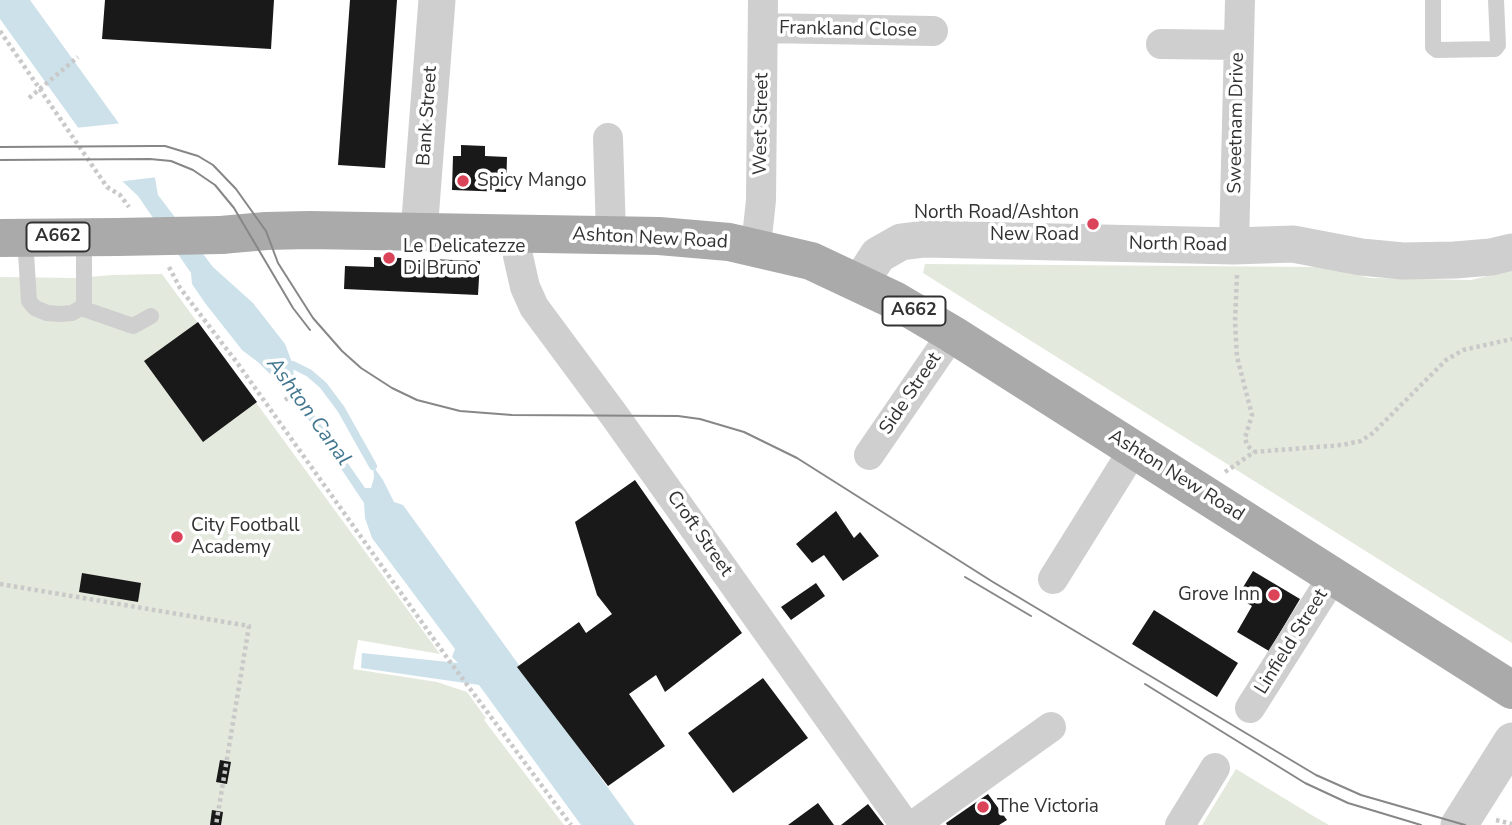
<!DOCTYPE html>
<html>
<head>
<meta charset="utf-8">
<style>
	body { margin:0 }
	canvas { display:block; background:#fff }
</style>
</head>
<body>
<canvas width="1512" height="825"></canvas>
<script>
const context = document.querySelector('canvas').getContext('2d');
context.lineJoin = 'round';
function paint(path, color) { context.fillStyle = color; context.fill(path, 'evenodd'); }
const poly = rows => new Path2D(rows.map(r => 'M' + r).join(''));
function strokePath(path, color, width, dash) { context.strokeStyle = color; context.lineWidth = width; context.lineCap = dash ? 'butt' : 'round'; context.setLineDash(dash || []); context.stroke(path); }
function label(font, color, halo, rows, align = 'center') {
  context.font = font + ' "Nunito Sans",sans-serif'; context.lineWidth = 7; context.setLineDash([]); context.textBaseline = 'middle'; context.strokeStyle = halo; context.fillStyle = color; for (const [text, x, y, turn = 0] of rows) {
    context.save(); context.translate(x, y); context.rotate((+turn || 0) * Math.PI / 180); context.textAlign = isNaN(turn) ? turn : align; if (halo) context.strokeText(text, 0, 0); context.fillText(text, 0, 0); context.restore();
  }
}
const green = poly([
	[925,264,1321,267,1370,278,1471,280,1512,270,1512,643,923,273],
	[162,274,440,654,358,640,353,669,437,682,467,692,486,718,484,720,564,825,0,825,0,277,76,278,112,275],
	[1236,769,1315,817,1329,825,1202,825]
]);
const water = poly([
	[0,0,30,0,154,172,158,195,213,267,253,303,285,344,293,365,294,379,301,396,365,488,371,488,374,478,373,466,383,480,394,502,403,505,635,825,581,825,479,685,361,668,362,653,458,663,452,657,455,649,372,538,365,518,364,503,294,398,259,363,242,350,205,303,192,284,191,273,138,196,105,165,0,19]
]);
const pier = poly([
	[123,123,157,170,158,177,116,182,102,167,75,128]
]);
const stream = poly([
	[293,365,309,373,323,385,341,409,373,466]
]);
const building = poly([
	[105,0,274,0,271,49,102,39],
	[350,0,397,0,385,168,338,165],
	[461,145,485,146,485,156,507,157,506,192,452,190,453,156,461,156],
	[374,257,480,261,478,295,344,289,345,266,374,267],
	[198,322,257,402,203,442,144,361],
	[635,480,742,633,665,692,656,675,629,694,665,746,608,786,517,667,579,622,586,633,612,614,597,595,575,522],
	[836,511,854,538,860,532,879,556,843,581,824,555,812,563,796,544],
	[1253,571,1300,599,1269,651,1237,632,1252,606,1237,597],
	[82,573,141,583,138,602,79,592],
	[816,583,825,596,791,620,781,607],
	[1154,610,1238,663,1217,697,1132,644],
	[763,678,808,738,733,793,688,733],
	[220,760,231,762,227,784,216,782],
	[988,794,1007,820,999,825,947,825,946,823],
	[818,803,834,825,788,825],
	[868,804,884,825,841,825],
	[212,810,223,812,221,825,210,825]
]);
const path = poly([
	[0,31,107,187,120,195,129,207],
	[169,267,180,288,238,364,448,659,571,825],
	[1237,275,1235,322,1237,357,1252,415,1245,438,1247,445,1254,452],
	[285,400,303,387],
	[1225,472,1254,452,1342,445,1361,441,1373,433,1446,360,1463,350,1512,339],
	[0,584,249,626,216,825],
	[1496,820,1512,824]
]);
const service = poly([
	[1433,0,1433,47,1437,50,1495,49,1498,45,1496,0],
	[25,238,29,301,35,308,47,313,60,314,72,313,81,308,84,302,84,237],
	[81,308,133,326,151,316]
]);
const minor = poly([
	[763,28,933,31],
	[1161,44,1238,45],
	[608,138,611,235],
	[517,234,518,256,525,287,534,307,614,415,905,825],
	[1234,246,1240,0],
	[753,247,758,228,761,200,763,0],
	[869,455,952,334],
	[1053,579,1134,449],
	[1250,708,1334,575],
	[914,825,1051,727],
	[1180,825,1215,768]
]);
const tertiary = poly([
	[419,232,437,0],
	[860,283,878,255,901,242,925,239,1234,246,1293,244,1361,257,1403,261,1455,260,1491,257,1512,252],
	[1459,825,1512,741]
]);
const primary = poly([
	[221,235,266,231,309,230,659,236,729,242,811,261,896,301,952,334,1512,690],
	[0,238,117,237]
]);
const tram = poly([
	[0,147,153,146,165,146,198,156,213,165,236,189,266,231,278,263,313,318,342,351,361,368,392,388,417,400,460,411,512,415,678,416,700,419,744,432,797,458,993,582,1316,775,1361,795,1465,825],
	[0,160,150,159,171,161,193,170,215,185,234,208,293,308,310,330],
	[965,577,1031,616],
	[1145,684,1305,783,1348,803,1421,825]
]);
const pathBridge = poly([
	[29,98,78,57]
]);
const primaryBridge = poly([
	[117,237,221,235]
]);
const markers = [
	[463,181,7,"#db4359"],
	[1093,224,7,"#db4359"],
	[389,258,7,"#db4359"],
	[177,537,7,"#db4359"],
	[1274,595,7,"#db4359"],
	[983,807,7,"#db4359"]
];
const shields = [
	[58,237,63],
	[914,311,63]
];
const shieldNames = [
	["A662",58,237],
	["A662",914,311]
];
const streetNames = [
	["Frankland Close",848,30,1],
	["Bank Street",428,116,-86],
	["Sweetnam Drive",1237,123,-89],
	["West Street",762,124,-89],
	["Ashton New Road",650,239,3],
	["North Road",1178,245,1],
	["Side Street",911,394,-56],
	["Ashton New Road",1176,476,32],
	["Croft Street",699,534,55],
	["Linfield Street",1292,642,-58]
];
const poiNames = [
	["Spicy Mango",477,181],
	["North Road/Ashton",1079,213,"right"],
	["New Road",1079,235,"right"],
	["Le Delicatezze",403,247],
	["Di Bruno",403,269],
	["City Football",191,526],
	["Academy",191,548],
	["Grove Inn",1260,595,"right"],
	["The Victoria",997,807]
];
const waterNames = [
	["Ashton Canal",308,412,54]
];
paint(green, '#e3e9dc');
paint(water, '#cde1ea');
paint(pier, '#fff');
strokePath(stream, '#cde1ea', 8);
paint(building, '#191919');
strokePath(path, '#c9c9c9', 4.5, [3.5, 3.5]);
strokePath(service, '#cfcfcf', 16);
strokePath(minor, '#cfcfcf', 30);
strokePath(tertiary, '#cfcfcf', 37);
strokePath(primary, '#aaa', 38);
strokePath(tram, '#878787', 2);
strokePath(pathBridge, '#c9c9c9', 4.5, [3.5, 3.5]);
strokePath(primaryBridge, '#aaa', 38);
for (const [x, y, r, color] of markers) { const dot = new Path2D(); dot.arc(x, y, r, 0, 2 * Math.PI); context.fillStyle = color; context.fill(dot); strokePath(dot, '#fff', 2.5); }
for (const [x, y, w] of shields) { const box = new Path2D(); box.roundRect(x - w / 2, y - 14.5, w, 29, 5); context.fillStyle = '#fff'; context.fill(box); strokePath(box, '#323232', 2); }
label('bold 18px', '#323232', null, shieldNames);
label('19px', '#323232', '#fff', streetNames);
label('19px', '#323232', '#fff', poiNames, 'left');
label('italic 21px', '#447890', '#fff', waterNames);
</script>
</body>
</html>
